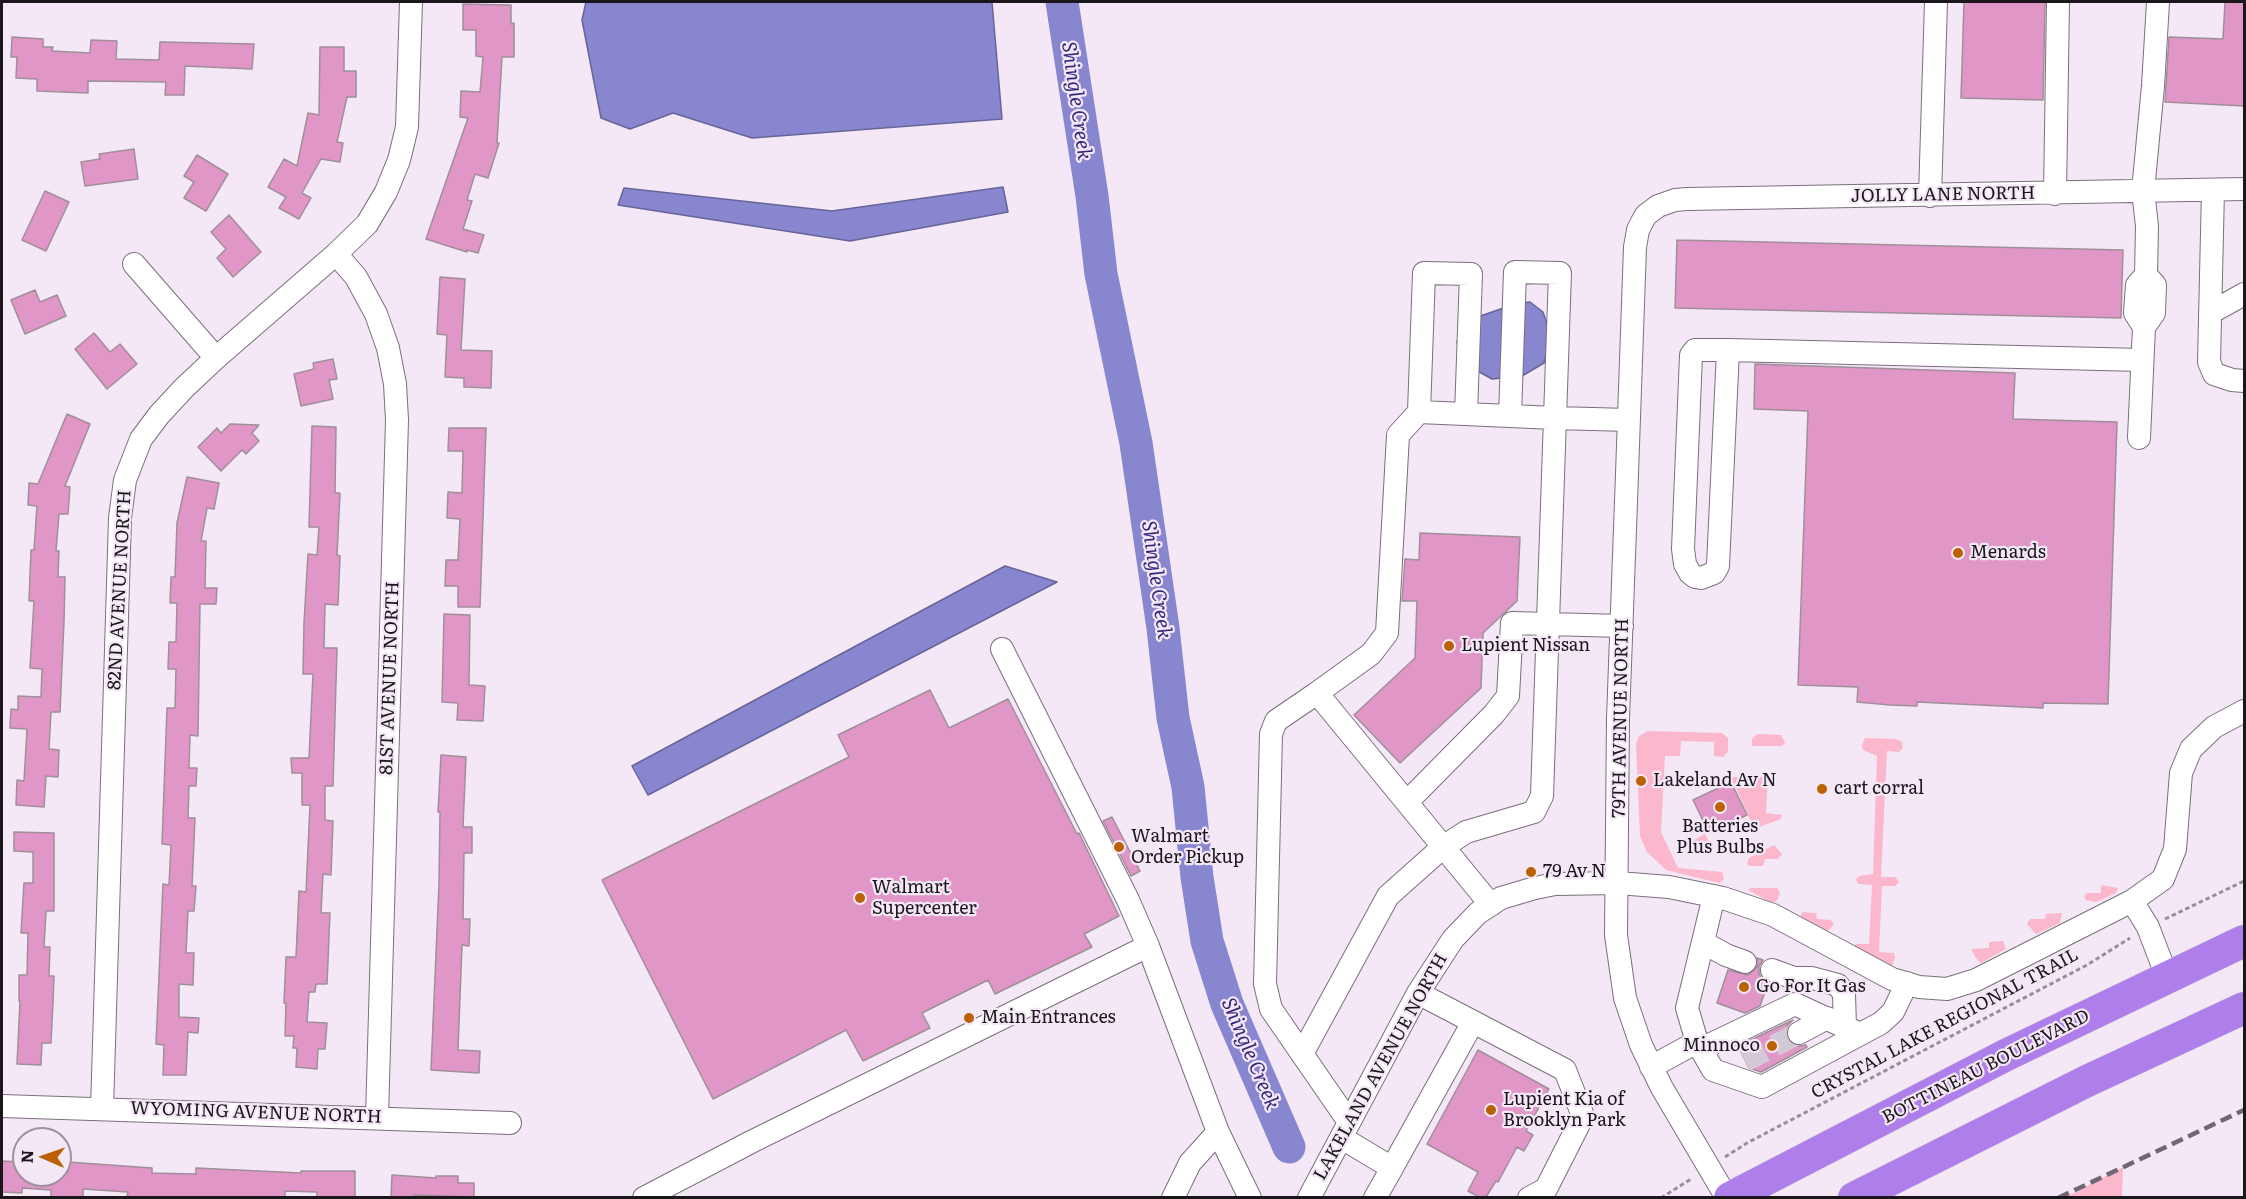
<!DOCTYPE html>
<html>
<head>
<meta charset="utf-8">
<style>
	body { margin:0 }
	#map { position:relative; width:2246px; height:1199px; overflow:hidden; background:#f4e7f6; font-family:Literata,serif }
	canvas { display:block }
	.frame { position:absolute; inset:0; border:3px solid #1b161c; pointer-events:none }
	.north { position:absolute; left:12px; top:1127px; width:60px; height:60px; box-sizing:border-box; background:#f4e7f6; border:2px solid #9d939f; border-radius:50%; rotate:272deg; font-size:16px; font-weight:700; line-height:24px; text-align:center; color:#1b161c }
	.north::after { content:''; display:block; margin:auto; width:21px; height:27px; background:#bb6102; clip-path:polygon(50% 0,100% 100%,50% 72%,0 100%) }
</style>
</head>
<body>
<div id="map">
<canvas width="2246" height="1199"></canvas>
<div class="frame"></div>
<div class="north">N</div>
</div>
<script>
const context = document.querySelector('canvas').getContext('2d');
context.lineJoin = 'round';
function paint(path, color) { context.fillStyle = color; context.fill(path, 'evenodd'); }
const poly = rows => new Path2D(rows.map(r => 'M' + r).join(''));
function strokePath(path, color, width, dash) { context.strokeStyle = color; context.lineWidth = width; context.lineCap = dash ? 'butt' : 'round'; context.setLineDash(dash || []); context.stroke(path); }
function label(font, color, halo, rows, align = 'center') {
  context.font = font + ' Literata,serif'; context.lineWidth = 4.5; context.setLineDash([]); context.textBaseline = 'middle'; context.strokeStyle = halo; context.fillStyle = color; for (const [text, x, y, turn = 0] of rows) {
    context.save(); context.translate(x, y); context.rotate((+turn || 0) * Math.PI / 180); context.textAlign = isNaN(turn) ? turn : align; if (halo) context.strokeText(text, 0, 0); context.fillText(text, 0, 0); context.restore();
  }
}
const green = poly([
	[1648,731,1722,733,1728,738,1728,752,1723,757,1714,756,1714,742,1681,741,1680,756,1665,756,1661,832,1678,868,1722,872,1724,879,1719,883,1666,870,1647,852,1640,836,1636,744,1639,736],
	[1757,734,1781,735,1785,743,1782,746,1752,746,1752,739],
	[1865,738,1896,739,1902,742,1903,748,1899,752,1887,751,1881,877,1895,877,1899,882,1895,886,1882,886,1879,952,1894,953,1895,958,1892,966,1882,965,1856,950,1855,944,1869,944,1872,885,1858,884,1856,879,1859,876,1873,874,1877,756,1863,750,1862,745],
	[1731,777,1768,777,1766,813,1782,815,1781,819,1754,829],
	[1705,834,1712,847,1710,851,1695,850,1690,847,1689,843],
	[1774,845,1782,854,1778,859,1765,859,1763,866,1750,866,1747,864,1749,858],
	[2101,885,2118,888,2116,893,2096,902,2086,900,2084,896,2087,893,2101,893],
	[1751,888,1777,888,1780,893,1776,902,1770,902,1748,890],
	[1802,912,1816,913,1817,919,1831,920,1834,924,1829,930,1824,932,1804,921,1801,916],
	[2062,913,2060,923,2036,934,2027,924,2030,919,2045,919,2046,914],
	[2003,941,2006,949,1981,963,1976,958,1971,949,1989,948,1989,942],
	[2123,1167,2122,1197,2066,1197]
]);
const water = poly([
	[586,2,992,2,1002,119,752,138,673,113,630,129,601,118,582,20,586,2],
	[1003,187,1008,212,850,241,618,205,624,188,832,211,1003,187],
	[1530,302,1543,312,1551,336,1544,363,1522,376,1492,379,1465,364,1457,342,1466,321,1518,303,1530,302],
	[1005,566,1057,582,648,795,632,766,1005,566]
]);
const river = poly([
	[1062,2,1092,196,1101,274,1136,443,1163,628,1173,718,1188,787,1197,877,1207,941,1227,1004,1289,1147]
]);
const building = poly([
	[1964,2,2045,2,2043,100,1961,98,1964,2],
	[2225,2,2244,2,2244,106,2165,102,2169,37,2223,39,2225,2],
	[463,4,511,5,511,24,514,23,514,57,502,57,497,143,499,143,488,178,475,174,467,200,472,201,463,229,484,235,478,253,467,250,467,252,426,239,468,118,460,117,461,91,480,92,483,57,476,56,476,30,463,30,463,4],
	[12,37,43,39,43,47,53,47,52,51,90,53,91,40,117,41,116,59,159,60,160,42,254,44,252,69,185,66,184,95,165,95,166,82,88,81,88,93,37,91,37,79,16,78,17,57,11,57,12,37],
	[320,47,344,47,344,71,356,71,356,97,347,97,337,142,343,143,340,162,321,159,302,193,311,198,299,219,279,208,286,197,268,187,284,159,297,166,308,113,319,115,320,47],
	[134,149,138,179,85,186,81,162,100,159,99,154,134,149],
	[197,155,228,174,206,211,184,198,194,182,184,176,197,155],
	[45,191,69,202,46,251,22,240,45,191],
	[229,215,261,252,233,277,217,258,226,249,211,232,229,215],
	[1677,240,2123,250,2121,318,1675,308,1677,240],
	[440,277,465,279,461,350,492,351,491,388,464,387,464,378,445,377,447,335,437,334,440,277],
	[35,290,40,302,57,295,66,316,25,334,11,300,35,290],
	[94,333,110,352,120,344,137,364,107,389,75,349,94,333],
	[333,359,337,379,329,380,333,399,301,406,294,374,314,369,313,363,333,359],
	[1755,364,2015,373,2013,419,2117,422,2108,704,2043,703,2043,708,1917,702,1917,706,1890,705,1857,702,1858,687,1798,685,1808,411,1754,409,1755,364],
	[67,414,90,424,65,486,70,487,68,514,59,514,56,551,59,551,58,577,65,577,64,621,60,712,51,712,49,749,59,750,58,777,46,776,44,807,16,805,17,780,24,781,27,729,10,728,11,709,18,710,18,696,41,697,42,669,30,668,34,601,29,601,31,550,34,550,37,506,28,505,29,483,38,484,67,414],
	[230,424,259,425,252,433,259,441,246,454,242,450,221,471,198,447,217,428,221,433,230,424],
	[312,426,336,427,335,493,340,493,337,555,340,556,338,605,325,604,324,648,337,648,333,786,325,786,325,820,333,821,331,875,323,874,321,913,330,913,327,984,316,984,315,992,309,992,307,1022,327,1023,325,1049,318,1049,317,1069,296,1067,297,1048,293,1048,294,1036,285,1036,286,1003,284,1003,286,957,296,957,299,891,306,892,310,805,302,805,302,773,292,773,291,758,309,758,313,674,303,674,304,623,308,554,317,555,319,527,309,527,312,426],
	[449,428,486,428,480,607,458,607,458,586,445,586,446,560,458,560,460,519,447,518,448,492,462,493,463,451,448,451,449,428],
	[187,477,219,483,214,509,207,508,201,541,206,541,205,588,217,588,216,604,200,604,198,736,190,735,189,768,197,768,196,786,189,786,188,818,195,818,192,886,196,886,194,911,188,911,186,953,194,953,193,985,179,984,179,1017,199,1018,198,1033,188,1032,186,1075,163,1075,164,1045,156,1044,163,884,169,885,171,845,162,844,167,708,175,708,176,669,168,669,169,642,176,642,177,603,170,603,171,577,175,577,177,523,187,477],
	[1420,533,1520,537,1517,601,1483,633,1481,688,1400,763,1354,715,1415,658,1417,601,1402,601,1405,559,1419,560,1420,533],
	[444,614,470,615,469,685,485,686,483,721,457,720,458,703,442,702,444,614],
	[930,690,949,728,1008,699,1077,834,1079,833,1119,916,1084,934,1092,947,995,994,988,980,922,1013,930,1028,863,1061,846,1030,713,1099,602,880,849,757,838,735,930,690],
	[441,755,466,757,463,827,472,827,472,853,464,853,463,919,470,919,469,946,462,945,458,1050,480,1051,479,1073,431,1070,439,884,440,812,438,812,441,755],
	[1731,782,1747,815,1709,833,1693,800,1731,782],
	[1112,817,1140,871,1131,876,1103,821,1112,817],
	[14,832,54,833,54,911,46,911,44,947,50,947,49,976,54,976,53,1002,51,1043,42,1043,41,1065,17,1064,20,1001,19,1001,19,975,27,975,28,933,21,933,24,883,33,883,33,852,14,851,14,832],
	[1757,958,1763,960,1759,966,1759,973,1762,979,1768,983,1760,1006,1745,1013,1717,1003,1728,970,1748,975,1757,967,1757,958],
	[1793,1020,1787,1026,1787,1039,1792,1045,1799,1046,1806,1045,1807,1047,1761,1072,1749,1068,1738,1046,1793,1020],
	[1478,1050,1549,1089,1526,1131,1533,1135,1524,1151,1517,1147,1498,1182,1496,1181,1486,1197,1479,1197,1468,1191,1478,1172,1427,1144,1478,1050],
	[2,1161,23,1162,22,1175,60,1175,60,1171,68,1172,68,1162,152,1168,152,1173,196,1174,196,1168,301,1173,301,1171,355,1171,355,1197,317,1197,317,1192,285,1191,285,1197,127,1197,128,1192,83,1189,83,1197,51,1197,51,1190,22,1188,22,1193,2,1192,2,1161],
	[392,1175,436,1178,436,1176,458,1176,458,1183,474,1183,474,1197,414,1195,413,1197,391,1197,392,1175]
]);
const minorTunnel = poly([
	[1745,1061,1799,1033]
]);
const path = poly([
	[2165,919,2244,881],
	[1725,1157,1747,1143,2087,965,2130,938],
	[1661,1198,1691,1179]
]);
const minor = poly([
	[2213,190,2209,362,2214,374,2232,380,2244,381],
	[2055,194,2058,2],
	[1930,196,1936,2],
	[336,254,356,277,376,314,388,348,395,384,397,420,377,1117],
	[134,264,216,358],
	[2146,275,2155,285,2154,313,2144,327,2135,313,2137,285,2146,275,2147,226,2143,191,2153,86,2158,2],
	[2210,313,2244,294],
	[1728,350,1695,350,1691,355,1683,549,1685,564,1690,573,1695,577,1701,578,1714,573,1718,566,1728,350,2142,360],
	[1419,412,1398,435,1387,633,1371,654,1317,693,1491,905],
	[1466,414,1471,274,1424,273,1419,412,1510,416,1515,272,1560,273,1555,418,1629,420],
	[2139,438,2144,327],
	[1002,649,1128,900,1148,946,1218,1132,1250,1198],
	[1317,693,1276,721,1271,734,1265,984,1271,1009,1349,1122],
	[1407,802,1494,714,1508,696,1512,623,1622,626],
	[1714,896,1687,1008,1697,1042,1713,1070,1762,1087,1881,1023,1893,1012,1907,983],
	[2132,901,2163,879,2175,849,2181,773,2191,749,2214,727,2244,711],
	[1704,943,1726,955,1745,962],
	[1772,970,1794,978,1812,978,1838,985,1844,994,1845,1027],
	[1418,993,1565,1070,1583,1116,1546,1189,1529,1198],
	[1799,1033,1827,1018],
	[1701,1049,1795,1004,1860,1034],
	[1302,1054,1388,896,1443,847,1466,832,1534,812,1542,796,1555,418,1510,416],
	[1651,1067,1697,1042],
	[2,1106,510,1123],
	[102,1109,120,518,125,480,141,439,159,415,184,388,216,358,336,254,367,224,386,192,399,160,407,127,411,2],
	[1342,1138,1392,1168,1375,1198],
	[1392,1168,1473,1022],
	[644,1198,753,1141,1148,946],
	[1173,1198,1190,1163,1218,1132],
	[1309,1198,1418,993,1453,939,1478,913,1501,898,1535,888,1555,884,1618,883,1669,887,1723,898,1773,915,1892,979,1919,987,1947,989,1976,980,2132,901,2148,927,2167,977],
	[1727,1198,1662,1088,1641,1045,1625,998,1616,935,1618,719,1627,474,1635,247,1638,230,1642,222,1646,215,1658,206,1675,200,1687,199,2244,189]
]);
const highway = poly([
	[1730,1198,2006,1055,2244,941],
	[1854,1198,2087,1081,2244,1008]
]);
const rail = poly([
	[2058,1198,2244,1110]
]);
const markers = [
	[1958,553,6,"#bb6102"],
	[1449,646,6,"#bb6102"],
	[1641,781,6,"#bb6102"],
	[1822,789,6,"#bb6102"],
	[1720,807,6,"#bb6102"],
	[1119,847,6,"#bb6102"],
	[1531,872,6,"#bb6102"],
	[860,898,6,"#bb6102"],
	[1744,987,6,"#bb6102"],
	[969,1018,6,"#bb6102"],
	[1772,1046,6,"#bb6102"],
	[1491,1110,6,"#bb6102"]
];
const streetNames = [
	["JOLLY LANE NORTH",1943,195,-1],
	["82ND AVENUE NORTH",120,590,-87],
	["81ST AVENUE NORTH",390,678,-88],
	["79TH AVENUE NORTH",1621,718,-89],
	["CRYSTAL LAKE REGIONAL TRAIL",1945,1024,-28],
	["LAKELAND AVENUE NORTH",1381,1067,-61],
	["BOTTINEAU BOULEVARD",1986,1067,-27],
	["WYOMING AVENUE NORTH",256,1113,2]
];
const poiNames = [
	["Menards",1970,553],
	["Lupient Nissan",1461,646],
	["Lakeland Av N",1653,781],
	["cart corral",1834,789],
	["Batteries",1720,827,"center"],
	["Plus Bulbs",1720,848,"center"],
	["Walmart",1131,837],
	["Order Pickup",1131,858],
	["79 Av N",1543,872],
	["Walmart",872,888],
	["Supercenter",872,909],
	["Go For It Gas",1756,987],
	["Main Entrances",981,1018],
	["Minnoco",1760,1046,"right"],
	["Lupient Kia of",1503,1100],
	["Brooklyn Park",1503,1121]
];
const waterNames = [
	["Shingle Creek",1076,101,82],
	["Shingle Creek",1156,580,82],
	["Shingle Creek",1250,1054,67]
];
paint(green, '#fbb7cc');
paint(water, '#8886cf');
strokePath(water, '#676499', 1.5);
strokePath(river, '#8886cf', 33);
paint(building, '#e097c7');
strokePath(building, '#a08f99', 1.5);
strokePath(minorTunnel, '#d3c8d5', 22, [22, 11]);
strokePath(minor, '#7b6f7d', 24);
strokePath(highway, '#d1d0d2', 33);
strokePath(path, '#998f9b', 3, [4.5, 3]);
strokePath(minor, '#fff', 22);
strokePath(highway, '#ae7fea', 32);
strokePath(rail, '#6f6771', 4.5, [12, 6]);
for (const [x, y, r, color] of markers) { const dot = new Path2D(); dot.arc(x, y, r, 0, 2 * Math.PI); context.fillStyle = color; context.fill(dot); strokePath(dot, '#f4e7f6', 2); }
label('18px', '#1b161c', '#f4e7f6', streetNames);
label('18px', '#1b161c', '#f4e7f6', poiNames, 'left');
label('italic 20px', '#35287c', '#f4e7f6', waterNames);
</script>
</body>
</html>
